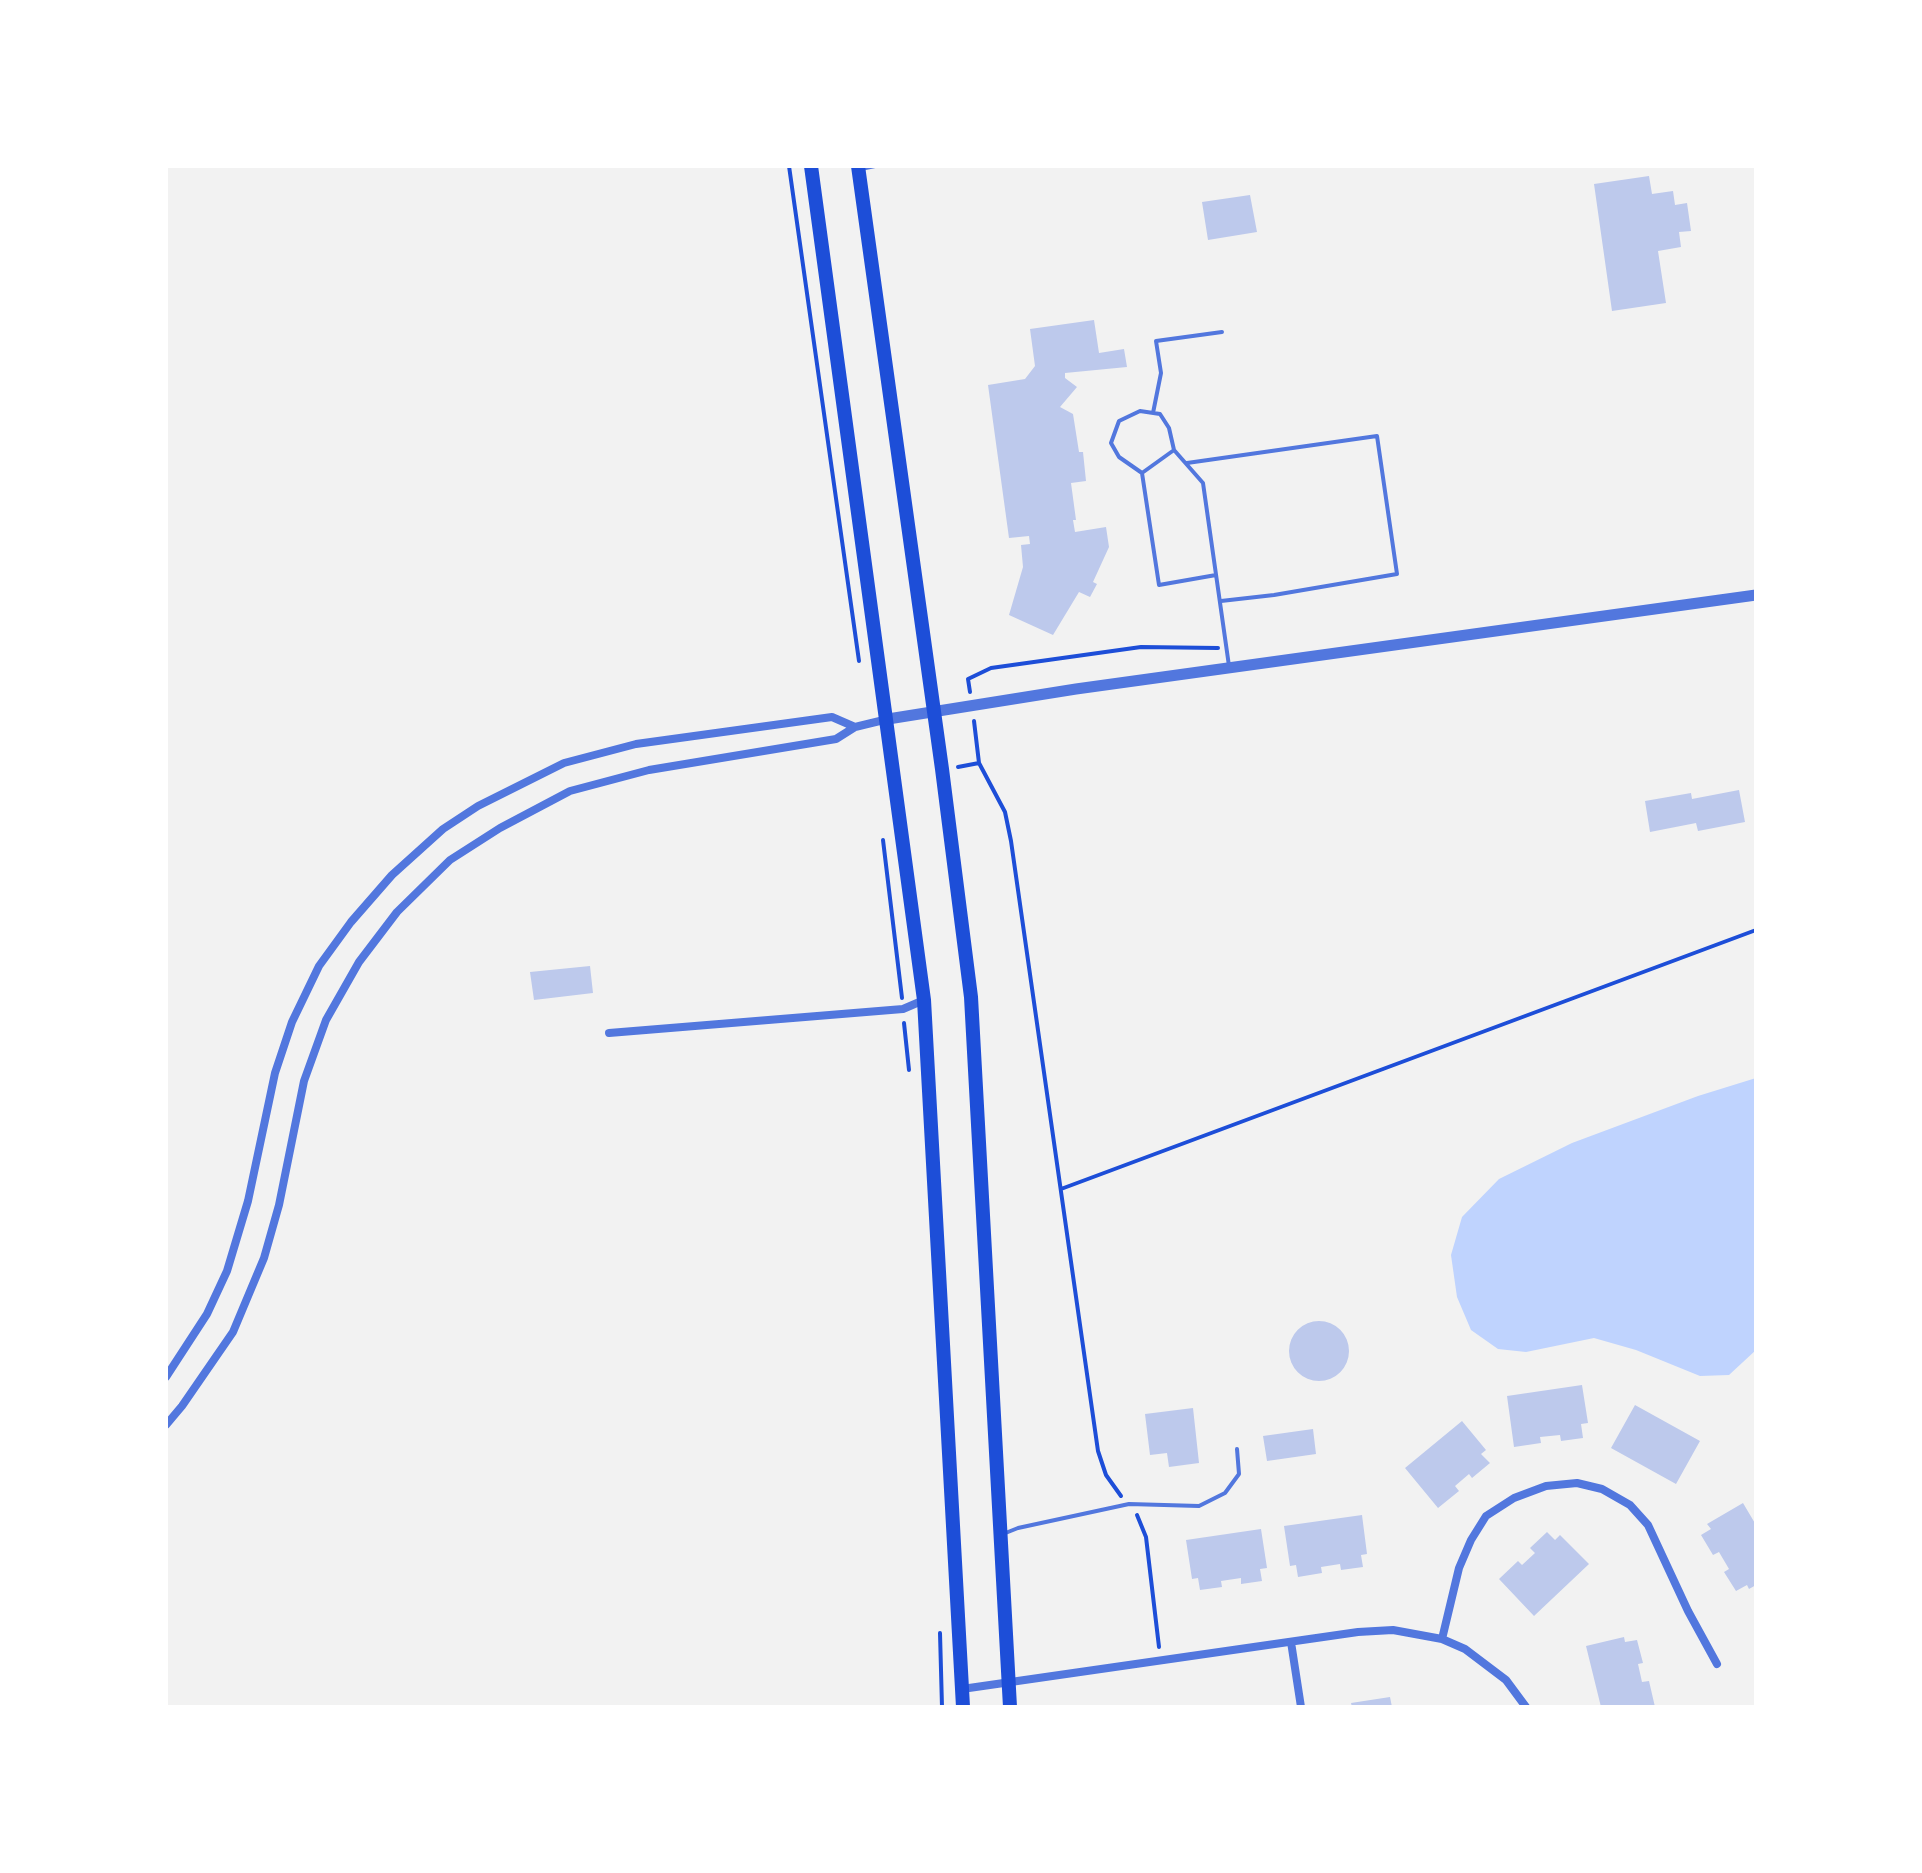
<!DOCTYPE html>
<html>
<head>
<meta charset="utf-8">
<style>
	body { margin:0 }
	#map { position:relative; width:1922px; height:1873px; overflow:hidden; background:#f2f2f2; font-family:"DejaVu Sans",sans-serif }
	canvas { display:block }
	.frame { position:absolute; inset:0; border:168px solid #fff; pointer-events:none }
</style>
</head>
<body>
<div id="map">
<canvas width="1922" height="1873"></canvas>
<div class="frame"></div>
</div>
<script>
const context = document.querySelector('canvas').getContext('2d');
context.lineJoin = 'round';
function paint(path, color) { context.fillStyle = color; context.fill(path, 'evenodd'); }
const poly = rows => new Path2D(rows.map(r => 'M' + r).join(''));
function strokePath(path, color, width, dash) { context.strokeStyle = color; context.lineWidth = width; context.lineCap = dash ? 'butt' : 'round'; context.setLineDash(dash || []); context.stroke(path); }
const water = poly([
	[1756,1078,1756,1350,1729,1375,1700,1376,1636,1350,1594,1338,1526,1352,1498,1349,1471,1330,1457,1297,1451,1255,1462,1217,1499,1179,1572,1143,1698,1096]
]);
const building = poly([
	[1649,176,1652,194,1673,191,1675,205,1687,203,1691,231,1679,232,1681,247,1658,251,1666,303,1612,311,1594,184],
	[1250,195,1257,232,1208,240,1202,202],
	[1094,320,1099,353,1124,349,1127,367,1065,373,1065,378,1077,387,1060,407,1073,414,1079,452,1083,452,1086,481,1071,483,1076,520,1073,520,1075,532,1106,527,1109,547,1093,582,1097,584,1090,597,1079,592,1053,635,1009,615,1023,567,1021,545,1030,544,1029,536,1009,538,988,385,1025,379,1035,366,1030,329],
	[1739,790,1745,822,1698,831,1696,823,1650,832,1645,801,1691,793,1692,799],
	[590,966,593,993,534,1000,530,972],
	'1289 1351a30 30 0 1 1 60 0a30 30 0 1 1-60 0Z',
	[1582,1385,1588,1423,1581,1424,1583,1438,1561,1441,1560,1435,1540,1437,1541,1443,1514,1447,1507,1396],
	[1635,1405,1700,1441,1676,1484,1611,1448],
	[1193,1408,1199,1463,1169,1467,1167,1453,1150,1455,1145,1414],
	[1462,1421,1486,1450,1481,1454,1490,1463,1472,1478,1469,1474,1455,1486,1459,1491,1438,1508,1405,1468],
	[1313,1429,1316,1454,1267,1461,1263,1436],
	[1743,1503,1756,1525,1756,1585,1749,1589,1747,1585,1736,1591,1724,1572,1729,1569,1719,1552,1713,1555,1701,1535,1711,1529,1707,1524],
	[1362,1515,1367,1554,1361,1555,1363,1567,1341,1570,1340,1564,1321,1567,1322,1573,1298,1577,1296,1565,1290,1566,1284,1526],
	[1261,1529,1267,1568,1260,1569,1262,1581,1241,1584,1241,1578,1221,1581,1222,1587,1200,1590,1198,1578,1192,1579,1186,1540],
	[1547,1532,1555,1540,1560,1535,1589,1564,1534,1616,1499,1579,1518,1561,1522,1565,1535,1553,1530,1548],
	[1624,1637,1625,1642,1637,1640,1643,1663,1638,1664,1642,1682,1649,1681,1655,1707,1601,1707,1586,1646],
	[1390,1697,1392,1707,1352,1707,1351,1703]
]);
const path = poly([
	[789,166,859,661],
	[970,692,968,679,991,668,1141,647,1218,648],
	[974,721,979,763,1005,812,1011,841,1098,1451,1106,1475,1121,1496],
	[958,767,979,763],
	[883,840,902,998],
	[904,1023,909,1070],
	[1061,1189,1756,930],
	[1137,1515,1146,1537,1159,1647],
	[940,1633,942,1707]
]);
const service = poly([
	[861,169,875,166],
	[1153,413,1161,373,1156,341,1222,332],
	[1187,463,1377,436,1397,574,1274,595,1221,601],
	[1142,473,1174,450],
	[1216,575,1159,585,1142,473,1119,457,1111,443,1119,421,1140,411,1160,414,1169,428,1174,450,1203,483,1229,666],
	[1003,1534,1018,1528,1129,1504,1199,1506,1225,1493,1239,1474,1237,1449]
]);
const minor = poly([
	[855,727,888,719],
	[609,1033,903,1009,924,1000],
	[166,1377,207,1314,227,1271,248,1201,275,1073,292,1022,319,966,351,922,392,875,443,829,478,806,564,763,636,744,832,717,855,727,836,739,649,770,570,791,500,828,450,860,397,912,359,962,326,1020,304,1081,279,1205,264,1258,233,1332,182,1406,166,1425],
	[1442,1639,1459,1568,1471,1540,1486,1516,1514,1498,1546,1486,1577,1483,1602,1489,1630,1505,1648,1525,1688,1611,1717,1664],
	[1291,1642,1301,1707],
	[962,1689,1358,1632,1393,1630,1442,1639,1465,1649,1506,1680,1526,1707]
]);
const tertiary = poly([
	[888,719,1076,689,1756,595]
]);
const primary = poly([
	[811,166,924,1000,963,1707],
	[858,166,942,769,971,997,1010,1707]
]);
paint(water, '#bfd3fe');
paint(building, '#bdc9ec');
strokePath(path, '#1d4ed8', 4);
strokePath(service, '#5277de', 4);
strokePath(minor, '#5277de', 8);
strokePath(tertiary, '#5277de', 11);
strokePath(primary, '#1d4ed8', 14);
</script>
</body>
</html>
